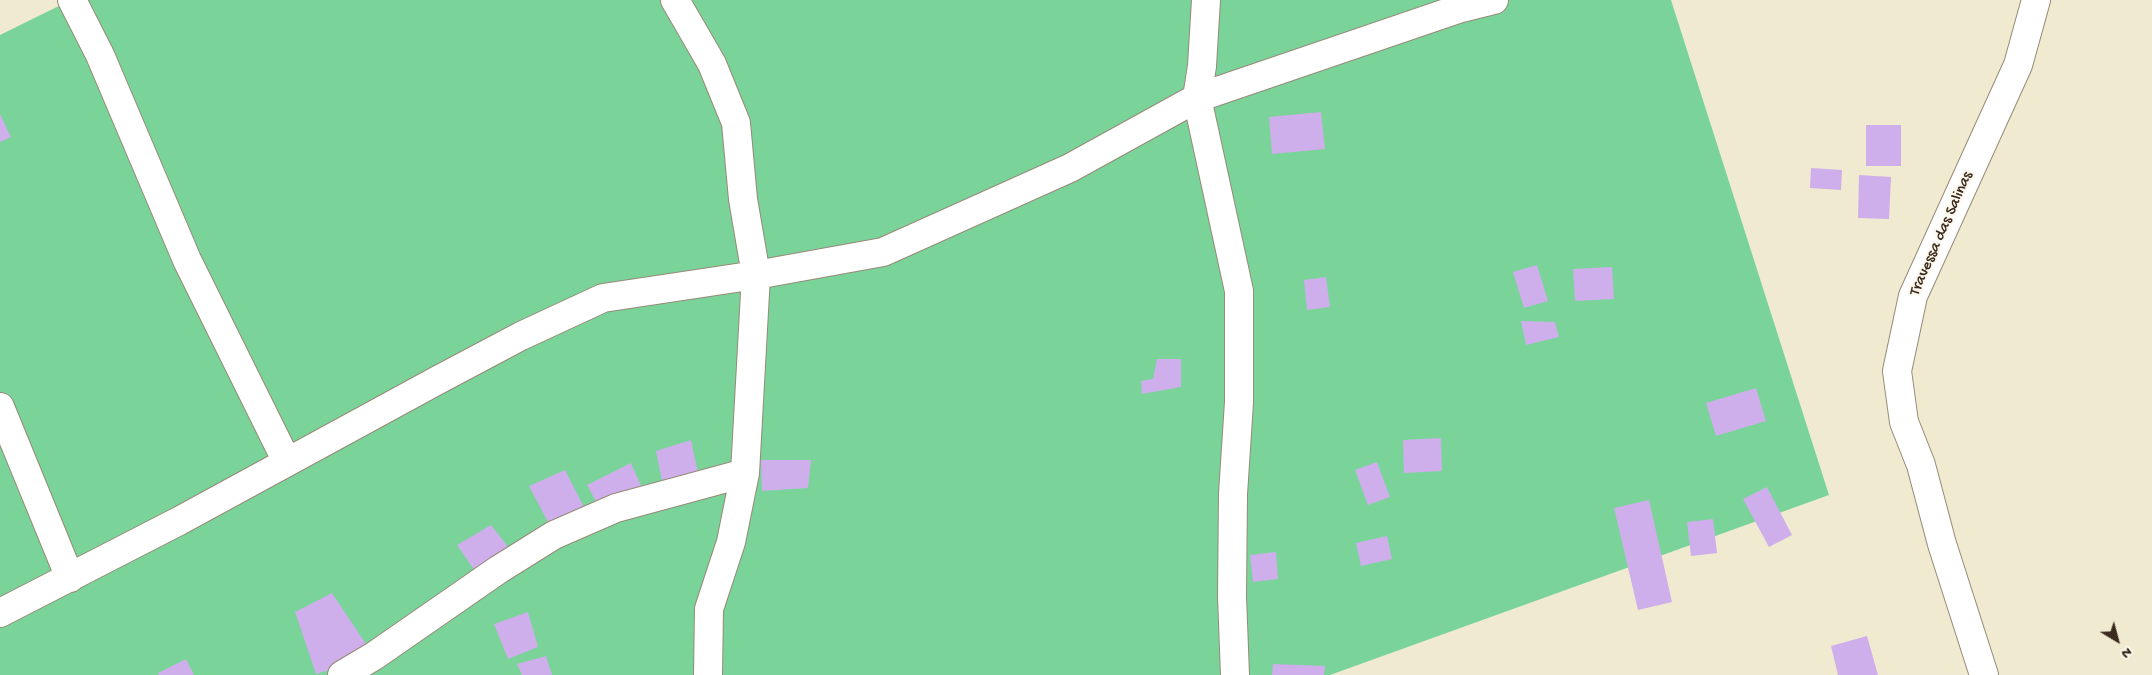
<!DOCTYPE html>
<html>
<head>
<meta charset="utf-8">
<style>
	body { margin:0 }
	#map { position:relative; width:2152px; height:675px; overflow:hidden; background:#f0ead1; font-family:"Gochi Hand",sans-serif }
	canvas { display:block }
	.north { position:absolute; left:2092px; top:615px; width:50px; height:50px; -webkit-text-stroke:4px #fbf7ec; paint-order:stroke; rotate:143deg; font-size:14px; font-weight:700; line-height:20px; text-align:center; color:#3b2a1e }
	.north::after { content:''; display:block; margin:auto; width:18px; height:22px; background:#3b2a1e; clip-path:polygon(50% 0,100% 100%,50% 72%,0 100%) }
</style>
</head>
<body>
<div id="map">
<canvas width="2152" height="675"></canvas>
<div class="north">N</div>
</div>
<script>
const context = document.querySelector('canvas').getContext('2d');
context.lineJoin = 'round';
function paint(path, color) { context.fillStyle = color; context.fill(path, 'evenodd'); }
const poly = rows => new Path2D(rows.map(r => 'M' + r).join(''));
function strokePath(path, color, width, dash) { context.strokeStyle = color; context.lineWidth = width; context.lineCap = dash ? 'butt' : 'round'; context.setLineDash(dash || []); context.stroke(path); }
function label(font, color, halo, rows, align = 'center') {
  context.font = font + ' "Gochi Hand",sans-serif'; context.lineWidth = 4; context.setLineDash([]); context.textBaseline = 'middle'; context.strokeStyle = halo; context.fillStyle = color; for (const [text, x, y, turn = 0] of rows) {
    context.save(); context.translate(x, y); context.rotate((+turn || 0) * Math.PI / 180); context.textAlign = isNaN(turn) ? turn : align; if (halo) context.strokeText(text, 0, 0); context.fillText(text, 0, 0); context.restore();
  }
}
const green = poly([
	[71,0,1671,0,1829,495,1330,675,0,675,0,35]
]);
const building = poly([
	[1321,112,1325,149,1272,154,1269,117],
	[0,114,11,137,0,142],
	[1866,125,1901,125,1901,166,1866,166],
	[1811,168,1842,170,1841,190,1810,188],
	[1859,175,1891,177,1889,219,1858,218],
	[1537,265,1548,301,1524,308,1513,272],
	[1612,267,1614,299,1575,301,1573,269],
	[1326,277,1330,307,1307,310,1304,280],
	[1521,321,1555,322,1559,337,1526,345],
	[1157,359,1181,359,1181,387,1142,394,1141,381,1153,379],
	[1756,388,1766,421,1716,436,1706,403],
	[1441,438,1442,471,1404,473,1403,440],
	[691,440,698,473,663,486,656,451],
	[761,460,811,460,808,488,762,491],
	[1377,462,1390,497,1368,505,1355,470],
	[631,463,642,488,600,509,587,485],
	[565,470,585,509,550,526,529,486],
	[1767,487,1792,535,1769,547,1743,499],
	[1649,500,1672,602,1638,610,1614,508],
	[1713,519,1717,553,1691,556,1687,522],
	[491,525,509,548,475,571,457,545],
	[1387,536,1392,559,1361,566,1356,543],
	[1276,552,1278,579,1253,582,1250,555],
	[332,593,374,656,316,674,295,612],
	[528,612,538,647,508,659,494,624],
	[1867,636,1878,675,1838,675,1831,646],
	[546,656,552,675,522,675,517,664],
	[186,659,194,675,159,675,158,673],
	[1273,664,1325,666,1324,675,1272,675]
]);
const minor = poly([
	[72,0,100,55,187,260,287,462],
	[675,0,712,64,736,123,743,199,756,275,745,473,731,542,709,609,708,675],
	[1206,0,1202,66,1197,98,1239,291,1239,402,1233,494,1232,596,1235,675],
	[0,407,70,578],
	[0,613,179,521,438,380,521,336,603,298,756,275,883,252,1070,168,1197,98,1458,9,1494,0],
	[342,675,374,656,498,570,554,535,616,508,745,473],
	[1984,675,1942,544,1921,465,1904,422,1897,371,1913,296,2018,65,2036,0]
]);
const streetNames = [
	["Travessa das Salinas",1942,234,-66]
];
paint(green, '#7ad49a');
paint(building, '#ceaeeb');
strokePath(minor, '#968a78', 30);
strokePath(minor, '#fff', 28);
label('16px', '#3b2a1e', '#fbf7ec', streetNames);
</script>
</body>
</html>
